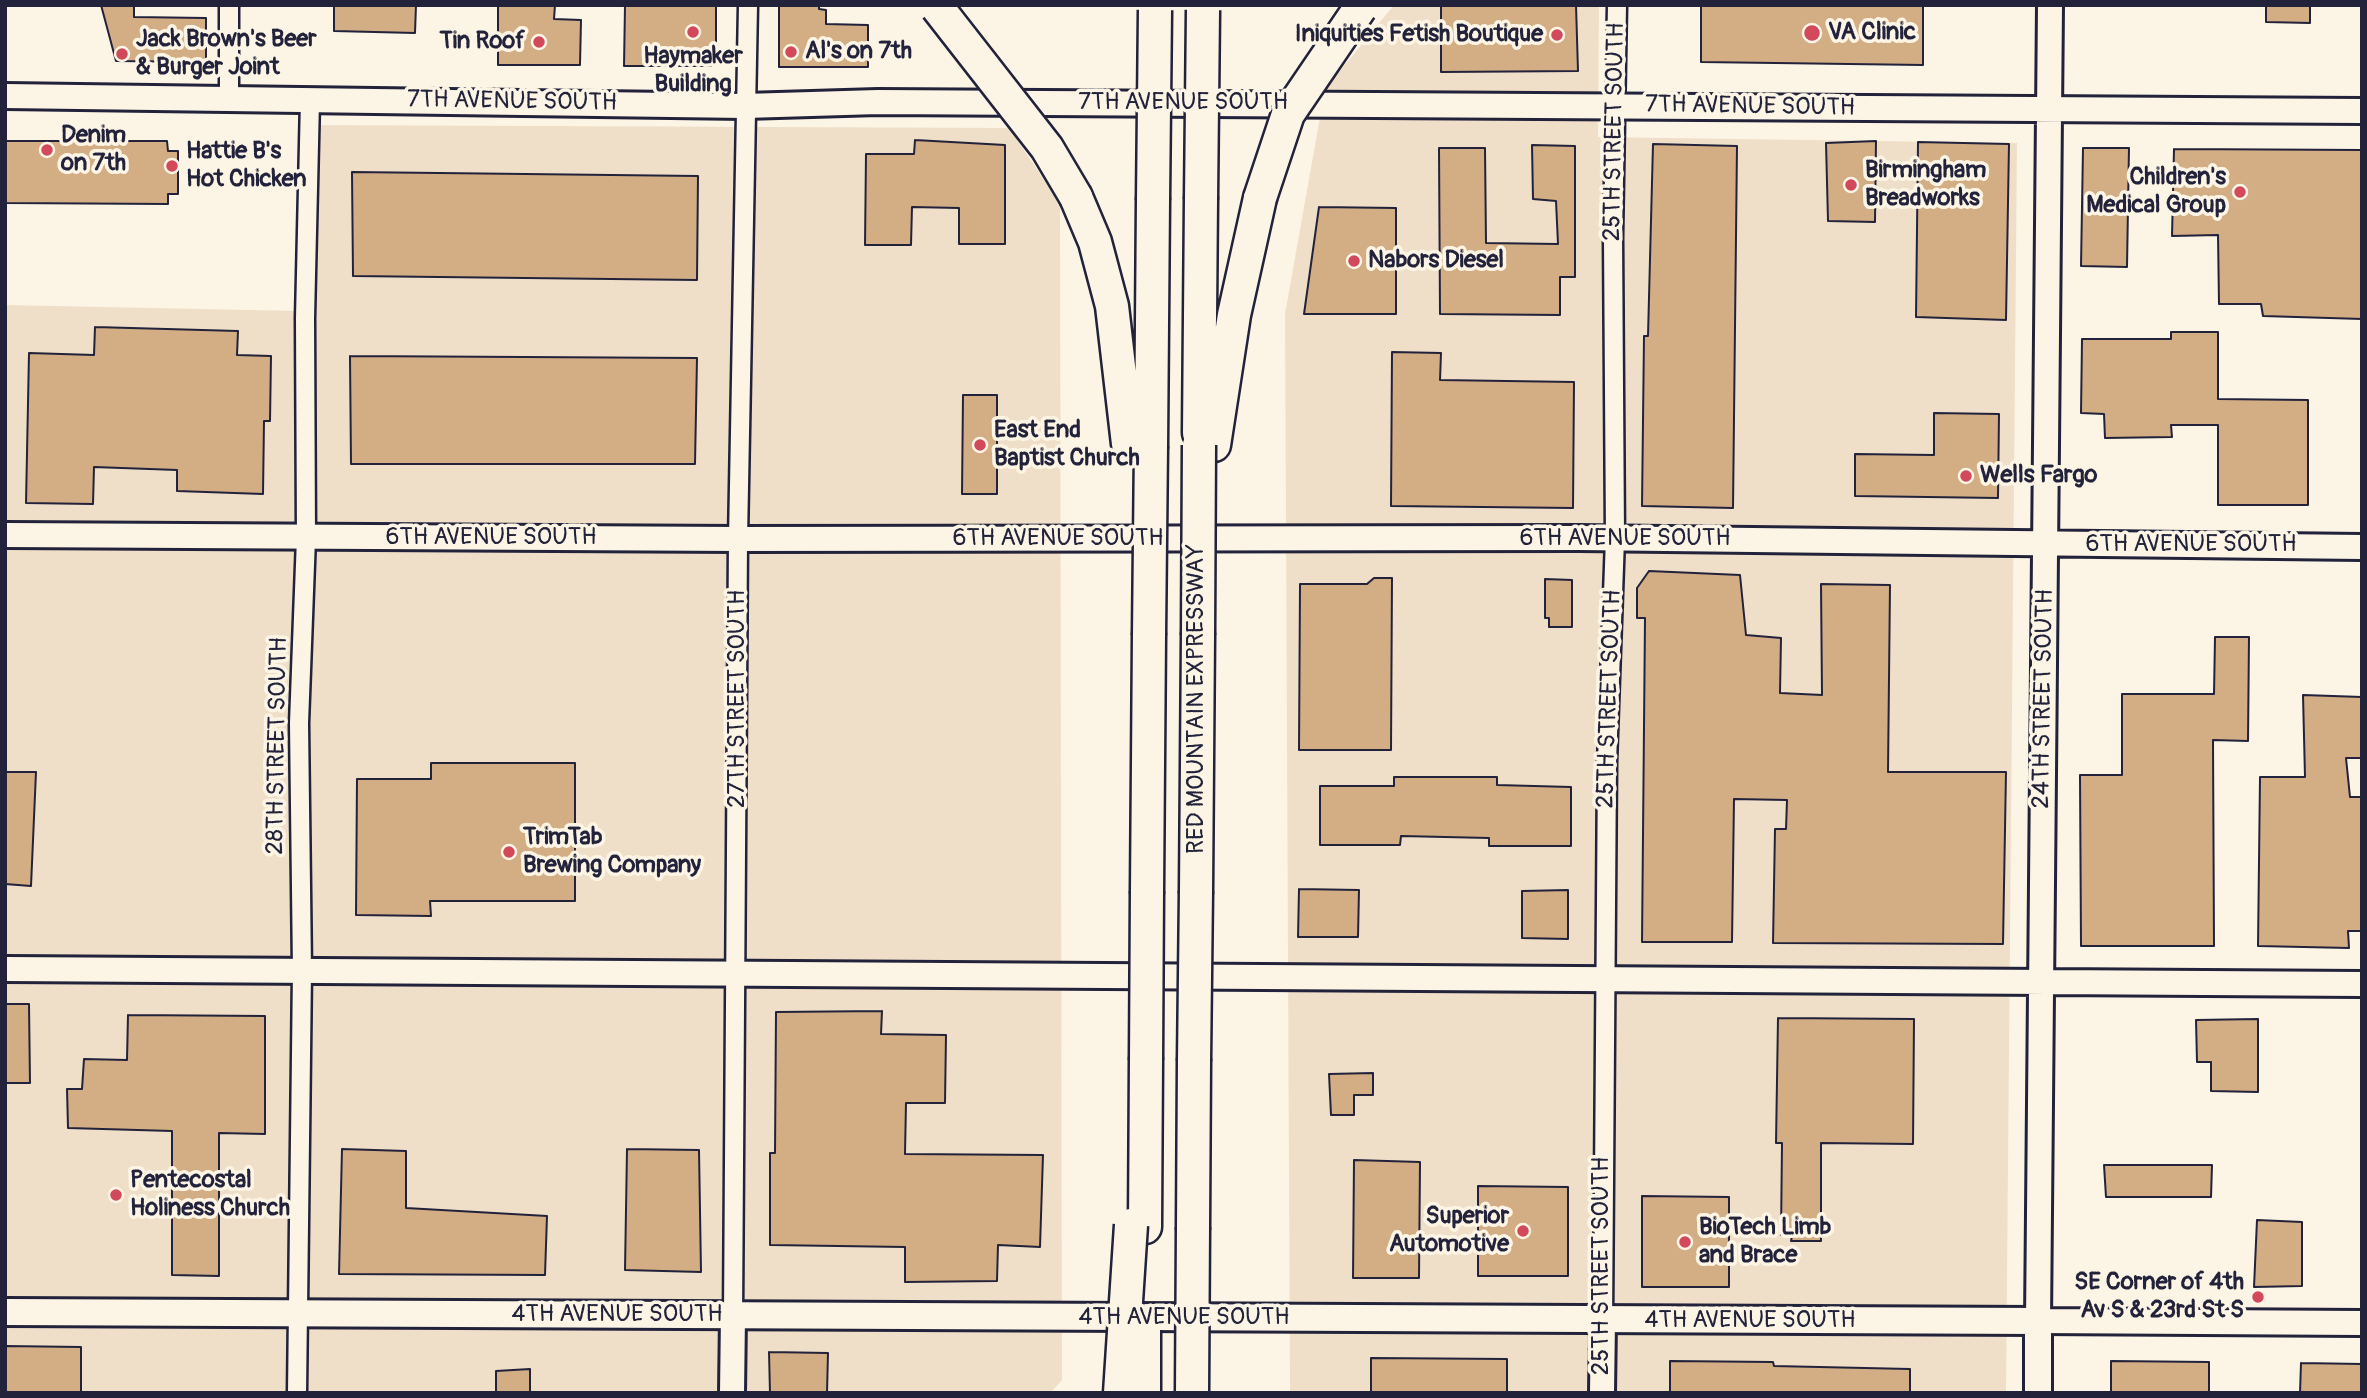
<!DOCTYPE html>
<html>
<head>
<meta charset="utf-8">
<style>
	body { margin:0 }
	#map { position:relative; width:2367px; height:1398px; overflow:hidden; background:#fcf5e5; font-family:Pangolin,sans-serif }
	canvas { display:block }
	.frame { position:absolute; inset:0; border:7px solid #22223b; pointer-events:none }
</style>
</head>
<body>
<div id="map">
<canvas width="2367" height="1398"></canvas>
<div class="frame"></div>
</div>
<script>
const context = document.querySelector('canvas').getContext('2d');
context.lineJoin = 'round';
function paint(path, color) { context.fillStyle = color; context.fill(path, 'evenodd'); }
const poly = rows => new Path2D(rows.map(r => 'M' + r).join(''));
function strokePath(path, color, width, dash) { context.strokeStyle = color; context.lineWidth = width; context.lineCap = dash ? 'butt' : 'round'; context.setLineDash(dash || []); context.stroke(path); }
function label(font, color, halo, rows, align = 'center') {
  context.font = font + ' Pangolin,sans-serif'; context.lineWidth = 7; context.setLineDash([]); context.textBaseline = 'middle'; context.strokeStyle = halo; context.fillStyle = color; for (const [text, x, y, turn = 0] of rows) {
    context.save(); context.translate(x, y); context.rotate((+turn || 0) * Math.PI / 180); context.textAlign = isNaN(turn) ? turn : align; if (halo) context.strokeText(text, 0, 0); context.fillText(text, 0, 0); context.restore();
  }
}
const built = poly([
	[1394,5,1599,5,1598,137,2017,143,2006,1393,1290,1393,1285,314,1325,89],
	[300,125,1009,128,1060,203,1062,1380,1050,1393,5,1393,5,305,298,311]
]);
const building = poly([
	[101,5,134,5,134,17,206,18,206,62,116,61,101,5],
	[334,5,416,5,415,33,334,31,334,5],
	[498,5,555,5,554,19,581,20,580,65,498,65,498,5],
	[625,5,716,5,716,59,711,66,624,66,625,5],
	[779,5,819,5,819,9,826,10,826,24,868,25,868,67,779,67,779,5],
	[1441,5,1576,5,1578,71,1441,72,1441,5],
	[1701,5,1923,5,1923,65,1701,62,1701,5],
	[2266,5,2310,5,2310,23,2266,22,2266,5],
	[915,140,1005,145,1005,244,959,244,959,208,912,207,911,245,865,245,866,154,914,154,915,140],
	[5,141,167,141,168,151,178,151,178,194,168,194,168,204,5,203,5,141],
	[1876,141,1875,222,1828,221,1826,143,1876,141],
	[1918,142,2009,144,2006,320,1916,317,1918,142],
	[1653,144,1737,146,1733,508,1642,506,1644,336,1648,336,1653,144],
	[1532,145,1575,146,1575,277,1560,277,1560,315,1440,314,1439,148,1485,148,1486,243,1558,244,1556,201,1533,199,1532,145],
	[2083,148,2129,148,2127,267,2081,266,2083,148],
	[2174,149,2362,150,2362,319,2263,316,2261,304,2219,304,2218,235,2172,236,2174,149],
	[352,172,698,176,697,280,353,276,352,172],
	[1319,207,1396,208,1396,314,1304,314,1319,207],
	[95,327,238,331,237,355,271,356,270,421,264,421,263,494,177,491,177,470,94,467,93,504,26,503,29,353,94,355,95,327],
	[2171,332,2218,332,2218,399,2308,400,2308,505,2218,505,2218,425,2171,425,2172,437,2105,438,2104,414,2081,413,2082,339,2171,339,2171,332],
	[1392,352,1441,353,1440,380,1574,382,1573,508,1391,506,1392,352],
	[350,356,697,358,695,464,351,464,350,356],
	[963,395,997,395,997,494,962,494,963,395],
	[1934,413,1999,414,1998,498,1855,496,1855,454,1934,455,1934,413],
	[1649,571,1740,575,1746,635,1781,638,1780,693,1822,695,1821,584,1890,585,1888,772,2006,772,2003,944,1773,943,1775,829,1786,829,1787,800,1734,799,1732,942,1642,942,1645,618,1637,618,1637,588,1649,571],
	[1374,578,1392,578,1391,750,1299,750,1300,584,1367,584,1374,578],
	[1545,579,1572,580,1572,627,1549,627,1549,618,1545,618,1545,579],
	[2215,637,2249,637,2248,741,2213,740,2214,946,2081,946,2080,775,2122,775,2122,694,2214,694,2215,637],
	[2303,695,2362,697,2362,758,2346,758,2350,797,2362,797,2362,931,2348,931,2349,948,2258,946,2260,777,2305,777,2303,695],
	[431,763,575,763,575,901,430,901,431,916,356,915,357,779,431,779,431,763],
	[5,772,36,772,31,886,5,884,5,772],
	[1394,777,1497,777,1497,785,1571,787,1571,846,1489,846,1489,838,1401,836,1400,845,1320,845,1320,786,1394,786,1394,777],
	[1299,889,1359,890,1358,937,1298,937,1299,889],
	[1568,890,1568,939,1522,938,1522,891,1568,890],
	[5,1004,29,1004,30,1083,5,1083,5,1004],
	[882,1011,881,1034,946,1035,945,1103,906,1103,905,1154,1043,1155,1040,1247,998,1245,997,1281,905,1282,905,1247,770,1245,770,1153,775,1153,776,1012,882,1011],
	[128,1015,265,1016,265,1134,219,1133,219,1276,172,1275,172,1131,68,1128,67,1089,82,1089,84,1059,127,1060,128,1015],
	[1778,1018,1914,1019,1913,1144,1821,1143,1821,1241,1791,1241,1792,1236,1781,1235,1782,1143,1776,1143,1778,1018],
	[2258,1019,2258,1092,2211,1091,2211,1062,2197,1062,2196,1020,2258,1019],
	[1373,1073,1373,1095,1354,1095,1354,1115,1331,1115,1329,1074,1373,1073],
	[342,1149,406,1151,406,1208,547,1216,545,1275,339,1274,342,1149],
	[627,1149,699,1150,701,1272,625,1270,627,1149],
	[1354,1160,1420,1162,1419,1278,1353,1278,1354,1160],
	[2104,1165,2212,1165,2211,1197,2106,1197,2104,1165],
	[1478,1186,1568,1187,1568,1276,1478,1276,1478,1186],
	[1642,1196,1729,1197,1729,1287,1642,1287,1642,1196],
	[2257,1220,2302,1222,2302,1286,2254,1287,2257,1220],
	[5,1346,81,1347,81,1393,5,1393,5,1346],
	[769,1352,828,1353,827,1393,770,1393,769,1352],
	[1371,1358,1507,1359,1507,1393,1371,1393,1371,1358],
	[1670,1361,1773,1362,1774,1366,1910,1369,1910,1393,1670,1393,1670,1361],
	[2111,1361,2209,1362,2209,1393,2111,1393,2111,1361],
	[2301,1363,2362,1364,2362,1393,2300,1393,2301,1363],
	[530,1369,530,1393,496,1393,496,1371,530,1369]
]);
const street = poly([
	[229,100,229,5],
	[733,1316,738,539,748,5],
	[1603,1321,1607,763,1615,538,1613,237,1617,5],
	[297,1393,302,970,299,723,306,538,305,318,310,100]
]);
const secondary = poly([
	[2050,5,2038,1321,2362,1323],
	[5,96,745,106,878,102,2362,111],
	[5,535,738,539,1579,538,2362,547],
	[5,969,2362,984],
	[732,1393,733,1316],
	[1602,1393,1603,1321]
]);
const primary = poly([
	[5,1312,2038,1321,2038,1393]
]);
const highway = poly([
	[1076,197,1095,242,1112,306,1128,444],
	[1199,433,1201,199],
	[1214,445,1234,315,1260,198],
	[1151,446,1153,200],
	[1147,891,1149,635],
	[1196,891,1198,635],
	[1145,1227,1146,1060],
	[1193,1227,1194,1061]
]);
const highwayBridge = poly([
	[937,7,1047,148,1076,197],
	[1260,198,1288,114,1360,8],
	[1201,199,1203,10],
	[1153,200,1155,10],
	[1149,635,1151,446],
	[1198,635,1199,445],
	[1146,1060,1147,891],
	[1194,1061,1196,891],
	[1120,1393,1131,1225],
	[1144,1393,1144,1330],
	[1192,1393,1193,1227]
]);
const markers = [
	[693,32,7,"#d1495b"],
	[1812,33,9,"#d1495b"],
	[1557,35,7,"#d1495b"],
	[539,42,7,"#d1495b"],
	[791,52,7,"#d1495b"],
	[122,54,7,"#d1495b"],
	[47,150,7,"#d1495b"],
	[172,166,7,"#d1495b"],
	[1851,185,7,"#d1495b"],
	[2240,192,7,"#d1495b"],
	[1354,261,7,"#d1495b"],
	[980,445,7,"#d1495b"],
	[1966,476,7,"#d1495b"],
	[509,852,7,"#d1495b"],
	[116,1195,7,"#d1495b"],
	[1523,1231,7,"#d1495b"],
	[1685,1242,7,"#d1495b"],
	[2258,1297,7,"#d1495b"]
];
const poiNames = [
	["VA Clinic",1828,33],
	["Iniquities Fetish Boutique",1543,35,"right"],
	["Jack Brown's Beer",136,40],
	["& Burger Joint",136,68],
	["Tin Roof",525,42,"right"],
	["Al's on 7th",805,52],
	["Haymaker",693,57,"center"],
	["Building",693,85,"center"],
	["Denim",61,136],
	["on 7th",61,164],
	["Hattie B's",186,152],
	["Hot Chicken",186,180],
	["Birmingham",1865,171],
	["Breadworks",1865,199],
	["Children's",2226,178,"right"],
	["Medical Group",2226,206,"right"],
	["Nabors Diesel",1368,261],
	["East End",994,431],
	["Baptist Church",994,459],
	["Wells Fargo",1980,476],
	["TrimTab",523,838],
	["Brewing Company",523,866],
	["Pentecostal",130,1181],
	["Holiness Church",130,1209],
	["Superior",1509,1217,"right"],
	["Automotive",1509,1245,"right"],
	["BioTech Limb",1699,1228],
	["and Brace",1699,1256],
	["SE Corner of 4th",2244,1283,"right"],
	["Av S & 23rd St S",2244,1311,"right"]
];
const streetNames = [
	["7TH AVENUE SOUTH",512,102,1],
	["7TH AVENUE SOUTH",1183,103],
	["7TH AVENUE SOUTH",1750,107,1],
	["25TH STREET SOUTH",1615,132,-89],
	["6TH AVENUE SOUTH",491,538],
	["6TH AVENUE SOUTH",1058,539],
	["6TH AVENUE SOUTH",1625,539],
	["6TH AVENUE SOUTH",2191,545],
	["27TH STREET SOUTH",738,699,-90],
	["RED MOUNTAIN EXPRESSWAY",1197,699,-90],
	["25TH STREET SOUTH",1610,699,-88],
	["24TH STREET SOUTH",2044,699,-89],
	["28TH STREET SOUTH",278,746,-89],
	["25TH STREET SOUTH",1602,1266,-90],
	["4TH AVENUE SOUTH",617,1315],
	["4TH AVENUE SOUTH",1184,1318],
	["4TH AVENUE SOUTH",1750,1321]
];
paint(built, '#f0dfc8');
paint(building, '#d3ad84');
strokePath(building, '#22223b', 2);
strokePath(street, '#22223b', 23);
strokePath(secondary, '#22223b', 30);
strokePath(primary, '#22223b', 32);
strokePath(highway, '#22223b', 37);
strokePath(street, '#fcf5e5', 18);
strokePath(secondary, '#fcf5e5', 24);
strokePath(primary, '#fcf5e5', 26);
strokePath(highway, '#fcf5e5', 32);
strokePath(highwayBridge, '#22223b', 37, []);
strokePath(highwayBridge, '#fcf5e5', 32);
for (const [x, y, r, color] of markers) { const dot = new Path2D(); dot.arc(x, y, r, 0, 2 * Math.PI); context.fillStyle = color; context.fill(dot); strokePath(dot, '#fcf5e5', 2.5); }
label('bold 24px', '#22223b', '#fcf5e5', poiNames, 'left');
label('24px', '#22223b', '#fcf5e5', streetNames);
</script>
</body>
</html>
